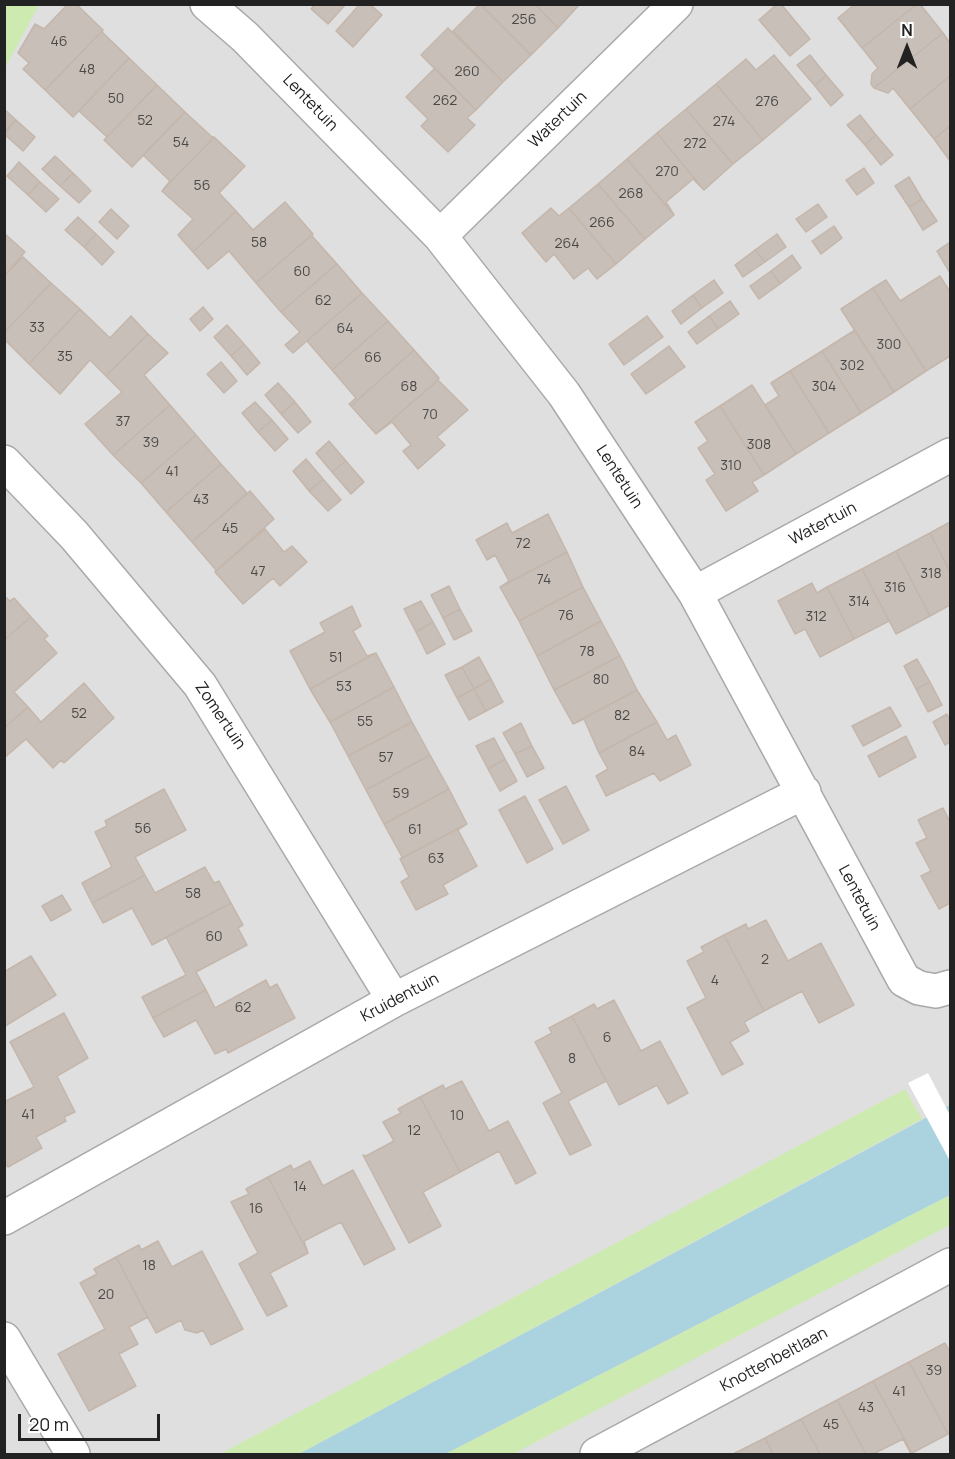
<!DOCTYPE html>
<html>
<head>
<meta charset="utf-8">
<style>
	body { margin:0 }
	#map { position:relative; width:955px; height:1459px; overflow:hidden; background:#f2efe9; font-family:Manrope,sans-serif }
	canvas { display:block }
	.frame { position:absolute; inset:0; border:6px solid #222; pointer-events:none }
	.north { position:absolute; left:877px; top:18px; width:60px; height:60px; -webkit-text-stroke:4px #fff; paint-order:stroke; rotate:0deg; font-size:16px; font-weight:700; line-height:24px; text-align:center; color:#222 }
	.north::after { content:''; display:block; margin:auto; width:21px; height:27px; background:#222; clip-path:polygon(50% 0,100% 100%,50% 72%,0 100%) }
	.scale { position:absolute; left:18px; top:1414px; width:142px; height:27px; box-sizing:border-box; border:3px solid #222; border-top:0; padding-left:8px; font-size:18px; line-height:21px; white-space:nowrap; color:#222; -webkit-text-stroke:4px #fff; paint-order:stroke }
</style>
</head>
<body>
<div id="map">
<canvas width="955" height="1459"></canvas>
<div class="frame"></div>
<div class="north">N</div>
<div class="scale">20 m</div>
</div>
<script>
const context = document.querySelector('canvas').getContext('2d');
context.lineJoin = 'round';
function paint(path, color) { context.fillStyle = color; context.fill(path, 'evenodd'); }
const poly = rows => new Path2D(rows.map(r => 'M' + r).join(''));
function strokePath(path, color, width, dash) { context.strokeStyle = color; context.lineWidth = width; context.lineCap = dash ? 'butt' : 'round'; context.setLineDash(dash || []); context.stroke(path); }
function label(font, color, halo, rows, align = 'center') {
  context.font = font + ' Manrope,sans-serif'; context.lineWidth = 4.5; context.setLineDash([]); context.textBaseline = 'middle'; context.strokeStyle = halo; context.fillStyle = color; for (const [text, x, y, turn = 0] of rows) {
    context.save(); context.translate(x, y); context.rotate((+turn || 0) * Math.PI / 180); context.textAlign = isNaN(turn) ? turn : align; if (halo) context.strokeText(text, 0, 0); context.fillText(text, 0, 0); context.restore();
  }
}
const residential = poly([
	[5,5,950,5,950,1454,5,1454]
]);
const grass = poly([
	[5,4,39,5,5,68,4,5],
	[905,1089,922,1119,299,1454,220,1454],
	[950,1195,950,1225,513,1454,445,1454]
]);
const water = poly([
	[950,1105,950,1195,445,1454,299,1454]
]);
const pier = poly([
	[928,1073,950,1115,950,1161,908,1083]
]);
const building = poly([
	[68,4,76,4,103,30,45,90,23,69,29,63,18,53,35,24,44,29,68,4],
	[315,4,346,4,328,24,311,9,315,4],
	[360,4,370,4,382,15,353,47,336,31,360,4],
	[480,4,535,4,558,28,531,55,480,4],
	[480,4,531,55,503,82,453,31,480,4],
	[535,4,580,4,558,28,535,4],
	[777,4,781,4,810,39,790,56,759,20,777,4],
	[855,4,917,4,862,48,838,18,855,4],
	[917,4,920,4,943,33,874,88,871,84,872,74,878,68,862,48,917,4],
	[448,28,503,82,476,110,421,55,448,28],
	[103,30,102,32,129,58,73,117,45,90,103,30],
	[943,33,950,43,950,76,910,109,893,88,888,93,874,88,943,33],
	[774,55,811,99,763,140,716,84,746,59,756,70,774,55],
	[810,55,826,75,815,86,797,65,810,55],
	[129,58,157,85,107,137,79,111,129,58],
	[435,68,476,110,467,118,475,125,448,152,421,126,428,119,406,97,435,68],
	[826,75,843,95,831,106,815,86,826,75],
	[950,76,950,126,934,139,910,109,950,76],
	[716,84,763,140,733,164,686,109,716,84],
	[157,85,185,112,132,167,104,140,157,85],
	[4,109,16,120,4,132,4,109],
	[686,109,733,164,704,190,657,133,686,109],
	[185,112,212,137,214,137,162,191,170,181,143,155,185,112],
	[860,115,876,135,865,145,847,125,860,115],
	[16,120,35,137,23,151,4,134,16,120],
	[950,126,950,161,934,139,950,126],
	[657,133,704,190,693,179,666,202,674,215,627,159,657,133],
	[876,135,893,155,881,165,865,145,876,135],
	[214,137,245,166,219,193,236,211,193,252,178,235,193,219,162,191,214,137],
	[55,156,73,173,60,186,42,169,55,156],
	[627,159,674,215,645,239,598,184,627,159],
	[19,162,40,182,28,195,7,176,19,162],
	[864,168,874,183,857,195,846,180,864,168],
	[73,173,91,191,79,203,60,186,73,173],
	[909,177,922,199,909,207,895,186,909,177],
	[40,182,59,199,46,212,28,195,40,182],
	[598,184,645,239,616,264,569,208,598,184],
	[922,199,937,221,923,230,909,207,922,199],
	[285,202,313,234,256,283,229,251,208,269,193,252,236,211,253,230,285,202],
	[818,204,827,217,806,232,796,219,818,204],
	[551,208,559,216,569,208,616,264,597,279,588,268,574,279,554,254,546,262,522,233,551,208],
	[111,209,129,226,117,239,99,222,111,209],
	[78,217,96,234,84,247,65,230,78,217],
	[834,226,842,238,821,254,812,241,834,226],
	[4,233,25,252,4,276,4,233],
	[96,234,114,252,102,265,84,247,96,234],
	[313,234,312,236,337,264,281,312,256,283,313,234],
	[777,234,786,247,765,262,755,250,777,234],
	[950,242,950,273,937,251,950,242],
	[755,250,765,262,743,277,735,265,755,250],
	[792,255,801,268,780,284,771,271,792,255],
	[23,257,51,283,4,333,4,276,23,257],
	[337,264,362,293,293,353,285,345,300,332,281,312,337,264],
	[771,271,780,284,759,299,750,286,771,271],
	[940,276,950,292,950,356,926,371,873,288,886,280,900,301,940,276],
	[714,280,723,293,702,308,693,295,714,280],
	[51,283,80,309,29,364,4,339,4,333,51,283],
	[873,288,926,371,894,392,841,309,873,288],
	[362,293,388,321,332,370,307,341,362,293],
	[693,295,702,308,681,324,672,311,693,295],
	[730,301,739,314,718,329,709,316,730,301],
	[203,307,213,319,200,331,190,319,203,307],
	[80,309,110,338,131,316,148,334,106,376,90,360,60,394,29,364,80,309],
	[647,316,663,337,624,365,609,344,647,316],
	[709,316,718,329,697,344,688,332,709,316],
	[388,321,414,350,351,406,349,404,356,398,332,370,388,321],
	[227,325,244,344,231,356,214,337,227,325],
	[855,330,894,392,861,413,822,351,855,330],
	[148,334,168,353,144,375,170,405,113,455,85,424,122,392,106,376,148,334],
	[244,344,260,363,247,375,231,356,244,344],
	[669,346,685,367,646,394,631,374,669,346],
	[414,350,439,378,438,380,376,434,351,406,414,350],
	[822,351,861,413,829,433,790,371,822,351],
	[221,362,237,381,224,393,207,374,221,362],
	[790,371,829,433,796,454,765,405,779,396,771,383,790,371],
	[438,380,468,410,437,437,445,445,418,469,403,451,411,445,392,422,376,434,438,380],
	[278,383,295,402,281,414,265,395,278,383],
	[752,385,796,454,764,475,720,406,752,385],
	[255,402,272,420,258,432,242,413,255,402],
	[295,402,311,422,298,433,281,414,295,402],
	[170,405,196,435,141,483,113,455,170,405],
	[720,406,764,475,752,482,758,491,726,511,706,480,715,474,698,448,708,441,695,422,720,406],
	[272,420,288,439,275,451,258,432,272,420],
	[196,435,221,464,166,512,141,483,196,435],
	[329,441,346,461,332,472,316,453,329,441],
	[306,459,323,479,309,491,293,471,306,459],
	[346,461,364,482,351,494,332,472,346,461],
	[221,464,247,493,192,542,166,512,221,464],
	[323,479,341,500,328,511,309,491,323,479],
	[250,491,274,519,215,572,216,570,192,542,250,491],
	[548,514,567,552,500,587,509,581,495,555,487,560,476,540,507,523,512,533,548,514],
	[950,522,950,572,930,533,950,522],
	[265,529,284,552,292,546,307,562,280,586,273,578,243,604,215,572,265,529],
	[930,533,950,572,950,605,930,616,896,551,930,533],
	[896,551,930,616,896,634,862,569,896,551],
	[567,552,583,587,519,621,500,587,567,552],
	[862,569,889,621,854,639,827,587,862,569],
	[812,583,817,593,827,587,854,639,820,657,805,629,795,634,778,601,812,583],
	[449,586,460,609,443,618,431,595,449,586],
	[583,587,601,621,537,656,519,621,583,587],
	[4,596,10,601,14,598,31,617,4,640,4,596],
	[421,601,433,622,416,632,404,609,421,601],
	[352,606,361,626,353,631,367,656,376,653,310,689,290,651,325,632,320,623,352,606],
	[460,609,472,631,454,640,443,618,460,609],
	[31,617,48,636,44,639,57,653,14,692,28,707,4,728,4,640,31,617],
	[601,621,620,656,554,690,537,656,601,621],
	[433,622,445,644,427,654,416,632,433,622],
	[376,653,394,687,330,722,310,689,376,653],
	[620,656,637,690,573,724,554,690,620,656],
	[479,657,491,679,474,689,462,667,479,657],
	[917,659,930,682,916,689,904,666,917,659],
	[462,667,474,689,457,698,445,675,462,667],
	[491,679,503,702,486,711,474,689,491,679],
	[930,682,942,705,928,712,916,689,930,682],
	[84,683,114,718,64,763,61,760,53,768,26,739,4,758,4,728,28,707,41,722,84,683],
	[394,687,412,722,348,756,330,722,394,687],
	[474,689,486,711,469,720,457,698,474,689],
	[637,690,657,722,599,753,584,719,573,724,637,690],
	[890,707,901,726,863,746,852,726,890,707],
	[947,714,950,721,950,742,945,745,933,722,947,714],
	[412,722,430,755,366,790,348,756,412,722],
	[657,722,667,740,676,735,691,765,660,781,654,773,606,796,596,776,608,769,599,753,657,722],
	[521,723,532,746,515,754,503,733,521,723],
	[906,736,916,757,879,777,868,756,906,736],
	[494,738,505,759,488,769,476,746,494,738],
	[532,746,544,768,527,777,515,754,532,746],
	[430,755,449,789,384,824,366,790,430,755],
	[505,759,517,781,500,791,488,769,505,759],
	[566,786,589,830,563,844,539,800,566,786],
	[164,789,186,830,135,857,145,875,92,903,82,883,112,867,95,832,107,826,105,821,164,789],
	[449,789,467,824,400,859,402,857,384,824,449,789],
	[525,796,553,849,527,863,499,810,525,796],
	[943,808,950,822,950,903,939,909,921,876,931,871,916,843,927,838,918,820,943,808],
	[467,824,458,830,477,866,443,885,448,894,416,910,401,882,409,877,400,859,467,824],
	[205,867,214,883,219,881,231,903,152,945,132,908,103,923,92,903,145,875,155,893,205,867],
	[62,895,71,910,51,921,42,906,62,895],
	[231,903,243,925,238,928,247,945,196,972,206,990,153,1018,142,997,186,975,166,937,231,903],
	[766,920,788,961,821,943,854,1005,819,1023,802,991,764,1011,724,935,746,924,748,929,766,920],
	[724,935,764,1011,744,1022,749,1031,730,1042,743,1064,722,1075,687,1008,706,998,687,961,704,952,701,947,724,935],
	[31,956,56,995,5,1026,4,972,31,956],
	[266,980,270,988,277,984,295,1018,228,1053,226,1049,215,1054,196,1020,164,1037,153,1018,206,990,215,1008,266,980],
	[614,1000,641,1051,660,1041,688,1093,668,1104,657,1085,619,1105,572,1016,594,1004,597,1009,614,1000],
	[64,1013,88,1058,57,1076,75,1112,64,1117,66,1121,36,1137,42,1148,8,1167,4,1162,4,1102,34,1087,10,1042,64,1013],
	[572,1016,606,1081,568,1101,591,1145,570,1155,543,1103,562,1093,535,1042,552,1033,549,1028,572,1016],
	[462,1081,489,1131,508,1121,536,1173,516,1184,499,1151,460,1172,420,1097,443,1085,445,1089,462,1081],
	[420,1097,460,1172,423,1192,441,1226,409,1243,363,1155,366,1156,394,1141,383,1122,401,1113,398,1109,420,1097],
	[310,1161,323,1186,353,1170,395,1249,364,1265,341,1222,304,1241,308,1253,268,1177,291,1165,293,1170,310,1161],
	[268,1177,308,1253,270,1273,287,1306,267,1316,239,1264,258,1253,231,1202,249,1194,246,1189,268,1177],
	[158,1241,172,1267,202,1251,243,1329,211,1345,203,1330,197,1333,185,1330,181,1320,156,1333,116,1257,139,1245,141,1250,158,1241],
	[116,1257,148,1317,129,1327,138,1344,119,1354,136,1386,89,1411,58,1354,105,1329,80,1283,97,1274,94,1269,116,1257],
	[945,1343,950,1352,950,1433,948,1434,909,1362,945,1343],
	[909,1362,948,1434,912,1453,873,1381,909,1362],
	[873,1381,912,1453,911,1454,903,1439,873,1454,866,1454,837,1400,873,1381],
	[837,1400,866,1454,820,1454,801,1419,837,1400],
	[801,1419,820,1454,773,1454,765,1438,801,1419],
	[765,1438,773,1454,733,1454,765,1438]
]);
const minor = poly([
	[207,4,245,37,440,236,564,394,695,593,904,980,919,988,936,991,950,987],
	[440,236,676,4],
	[4,462,74,535,200,685,394,1000],
	[695,593,950,455],
	[4,1218,394,1000,804,792],
	[4,1339,73,1454],
	[597,1454,950,1265]
]);
const numberNames = [
	["256",524,20],
	["46",59,42],
	["48",87,70],
	["260",467,72],
	["50",116,99],
	["262",445,101],
	["276",767,102],
	["52",145,121],
	["274",724,122],
	["54",181,143],
	["272",695,144],
	["270",667,172],
	["56",202,186],
	["268",631,194],
	["266",602,223],
	["58",259,243],
	["264",567,244],
	["60",302,272],
	["62",323,301],
	["33",37,328],
	["64",345,329],
	["300",889,345],
	["35",65,357],
	["66",373,358],
	["302",852,366],
	["68",409,387],
	["304",824,387],
	["70",430,415],
	["37",123,422],
	["39",151,443],
	["308",759,445],
	["310",731,466],
	["41",172,472],
	["43",201,500],
	["45",230,529],
	["72",523,544],
	["47",258,572],
	["318",931,574],
	["74",544,580],
	["316",895,588],
	["314",859,602],
	["76",566,616],
	["312",816,617],
	["78",587,652],
	["51",336,658],
	["80",601,680],
	["53",344,687],
	["52",79,714],
	["82",622,716],
	["55",365,722],
	["84",637,752],
	["57",386,758],
	["59",401,794],
	["56",143,829],
	["61",415,830],
	["63",436,859],
	["58",193,894],
	["60",214,937],
	["2",765,960],
	["4",715,981],
	["62",243,1008],
	["6",607,1038],
	["8",572,1059],
	["41",28,1115],
	["10",457,1116],
	["12",414,1131],
	["14",300,1187],
	["16",256,1209],
	["18",149,1266],
	["20",106,1295],
	["39",934,1371],
	["41",899,1392],
	["43",866,1408],
	["45",831,1425]
];
const streetNames = [
	["Lentetuin",310,103,46],
	["Watertuin",558,120,-44],
	["Lentetuin",619,477,57],
	["Watertuin",823,524,-28],
	["Zomertuin",220,716,56],
	["Lentetuin",859,898,62],
	["Kruidentuin",400,998,-28],
	["Knottenbeltlaan",774,1360,-28]
];
paint(residential, '#e0dfdf');
paint(grass, '#cdebb0');
paint(water, '#aad3df');
paint(pier, '#fff');
paint(building, '#c7bfb8');
strokePath(building, '#c4b6ab', 1.5);
strokePath(minor, '#a9a9a9', 36);
strokePath(minor, '#fff', 33);
label('14px', '#4b4948', null, numberNames);
label('16px', '#222', '#fff', streetNames);
</script>
</body>
</html>
